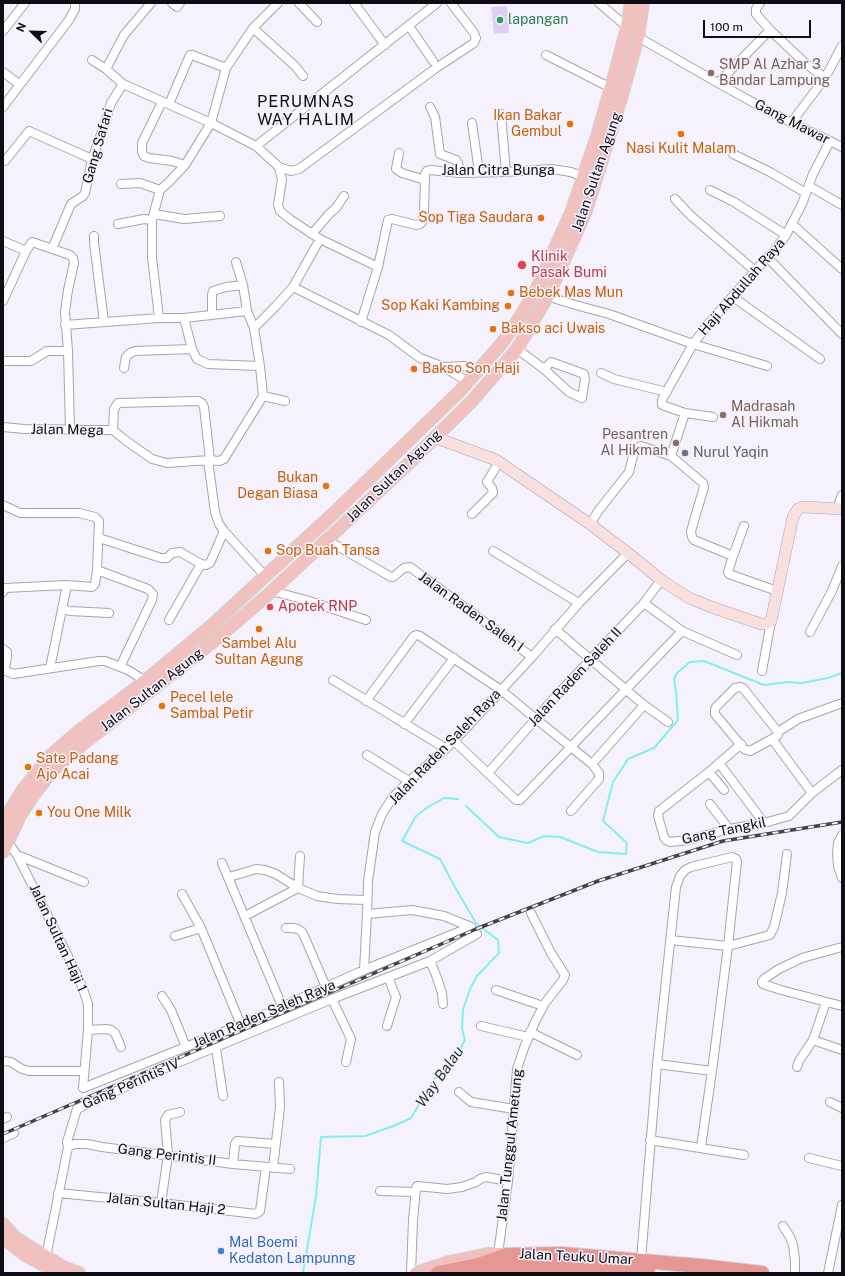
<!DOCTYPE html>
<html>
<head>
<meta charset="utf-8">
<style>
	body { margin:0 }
	#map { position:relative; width:845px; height:1276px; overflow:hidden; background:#f5f2fd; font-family:"Public Sans",sans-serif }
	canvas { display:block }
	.frame { position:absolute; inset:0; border:4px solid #0f0d13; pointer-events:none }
	.north { position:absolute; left:12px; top:12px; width:40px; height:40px; -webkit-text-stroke:3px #f5f2fd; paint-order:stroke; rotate:293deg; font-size:11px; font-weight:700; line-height:16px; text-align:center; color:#0f0d13 }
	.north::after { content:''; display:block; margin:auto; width:14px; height:18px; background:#0f0d13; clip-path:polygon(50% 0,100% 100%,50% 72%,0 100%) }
	.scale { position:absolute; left:703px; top:20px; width:108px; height:18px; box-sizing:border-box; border:2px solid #0f0d13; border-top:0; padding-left:5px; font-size:12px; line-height:14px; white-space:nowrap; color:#0f0d13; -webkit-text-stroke:3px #f5f2fd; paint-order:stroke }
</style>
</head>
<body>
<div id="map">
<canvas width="845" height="1276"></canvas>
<div class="frame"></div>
<div class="north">N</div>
<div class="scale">100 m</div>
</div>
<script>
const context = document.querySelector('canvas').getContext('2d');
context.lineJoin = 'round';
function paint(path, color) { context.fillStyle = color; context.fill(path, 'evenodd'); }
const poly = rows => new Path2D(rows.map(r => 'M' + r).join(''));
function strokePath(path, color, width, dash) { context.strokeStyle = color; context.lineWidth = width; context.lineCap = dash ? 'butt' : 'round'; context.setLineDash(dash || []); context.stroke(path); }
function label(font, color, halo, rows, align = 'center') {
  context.font = font + ' "Public Sans",sans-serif'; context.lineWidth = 3; context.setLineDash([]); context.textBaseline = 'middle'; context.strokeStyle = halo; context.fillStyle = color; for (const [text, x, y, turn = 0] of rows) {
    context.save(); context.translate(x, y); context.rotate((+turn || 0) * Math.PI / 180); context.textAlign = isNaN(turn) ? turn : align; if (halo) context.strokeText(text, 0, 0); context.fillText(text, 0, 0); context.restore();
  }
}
const green = poly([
	[507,6,509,33,494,34,491,7]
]);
const stream = poly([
	[466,806,499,837,528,843,544,836,560,837,598,852,626,854,627,843,603,821,613,782,628,759,654,748,678,720,676,692,674,679,677,673,690,662,704,661,764,685,788,682,802,683,828,678,842,673],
	[303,1273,316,1196,321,1137,365,1136,396,1125,411,1118,435,1078,448,1070,458,1053,465,1040,462,1029,463,1010,470,989,477,976,499,953,498,940,476,923,456,889,440,859,402,841,416,816,428,807,444,798,458,799]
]);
const street = poly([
	[151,3,124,35,106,69,123,84,211,123,256,146,279,167,282,180,278,205,280,211,291,220,320,239,378,267],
	[172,3,177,7,180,3],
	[299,3,317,22],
	[354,3,385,45],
	[599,3,627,27],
	[760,3,756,9,756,14,770,30,805,63,825,78],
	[409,26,433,61],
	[253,28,295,66,303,76],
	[3,31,25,3],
	[638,37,718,83,772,113,842,147],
	[546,55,611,88],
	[92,60,106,69],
	[3,72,19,84],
	[718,83,770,30],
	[162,102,142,143,142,152,144,156,149,158,172,161,185,165],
	[169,104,190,55,192,55,226,68],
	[3,107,69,20,75,9,75,3],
	[430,107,435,117,440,154,456,160,458,163,460,173],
	[501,114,506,172],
	[472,123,479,172],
	[791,123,825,78,842,46],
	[256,146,437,3],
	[399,153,396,169,402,173,425,180],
	[733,154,770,172,806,193],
	[5,161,29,131,92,159],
	[279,167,291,171,299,169,436,68,474,43,476,38,474,33,451,3],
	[121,184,140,183,160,190],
	[809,186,842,205],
	[710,190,734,202,786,235],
	[675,199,690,215,755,271],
	[154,214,184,219,220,216],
	[118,224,144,219,152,220],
	[792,224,842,269],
	[312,234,329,214,336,208,344,196],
	[94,236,94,243,104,322],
	[3,241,26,251],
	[52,249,71,204,83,196,85,193,92,159,104,126,111,103,123,84],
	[768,258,842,334],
	[293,287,389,335,420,358,444,367,468,382],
	[549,294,556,299,579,306,609,314,693,344,767,366],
	[733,297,820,359],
	[3,301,26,251,32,242,70,255,73,258,74,263,68,290,65,312,68,351,70,429],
	[212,315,212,295,213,291,226,287,243,285],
	[159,318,152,257,152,220,160,190,169,182,185,165,211,123,226,68,253,28,278,3],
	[184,318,192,349,197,359,208,364,260,366],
	[361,322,378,267,388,220,392,219,416,225,420,224,422,222,424,213,425,174,427,171,430,170,460,173,506,172,552,169,571,172,584,177],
	[65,325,159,318,184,318,247,311],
	[254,328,274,308,293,287,320,239],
	[517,349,544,369,569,392,582,398,585,379,584,374,551,362,544,369],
	[3,361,31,361,47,351,68,351],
	[444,367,467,366,479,370],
	[124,368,126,357,130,353,135,351,192,349],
	[601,373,614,379,667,392],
	[263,396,285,401],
	[685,413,713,417],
	[3,427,24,429,113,430,125,440,152,459,167,463,210,460,219,461,224,459,263,396,260,366,254,328,247,311,243,285,236,262],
	[113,430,114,409,118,403,198,401,202,403,204,407,210,460],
	[671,456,685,413,662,405,662,400,693,344,709,323,763,262,774,251,786,235,802,204,813,174,830,141],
	[208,460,215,512,219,524,224,531,265,576],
	[3,505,20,513,79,513,95,517,99,521,97,570,95,584,92,587,67,585,5,588,3,592],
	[837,509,842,495],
	[472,514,493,493,492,488,487,482,499,462],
	[590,524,599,510,629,472,634,452,637,448,641,446,671,456,703,483,704,487,691,531,692,537,694,540,733,556],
	[744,526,733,556,728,572,729,574,777,591],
	[99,538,161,558,167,558,172,553,180,552,201,564,206,565,210,563,224,531],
	[327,540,391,577,393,577,404,568,410,567,532,657],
	[493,551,579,603],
	[97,570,148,589,153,594,152,600,120,667],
	[272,591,306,600,366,620],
	[644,603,682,631,737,655],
	[63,609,70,611,109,613],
	[169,620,201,564],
	[555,629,644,705,668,722],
	[810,632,832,591,842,566],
	[3,649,7,652,7,657,5,668,6,671,13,674,99,661,105,661,128,670,145,681],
	[50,668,67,585],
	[762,671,771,621],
	[333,680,445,748],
	[366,701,414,636,417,635,420,636,501,690,536,719,592,764,599,773,599,779,571,811],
	[404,724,454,658],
	[778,732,743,688,740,687,735,688,716,707,715,710,715,714,744,749,750,751,772,739,778,735,778,732,798,719,842,703],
	[772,739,812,793],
	[454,741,516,800,520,800,682,631],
	[741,744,709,772,659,811,658,816,664,837,666,840,670,842,688,840,729,829,764,823,789,816,812,793,842,770],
	[367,755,409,781],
	[719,763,764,823],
	[592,764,644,705],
	[709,772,724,790],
	[488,773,555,697,644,603,661,580],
	[710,804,729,829],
	[842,835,838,843,837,853,838,866,842,878],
	[7,841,17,855,64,948,82,986,88,1004,88,1030,83,1088,241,1025,364,970,471,927],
	[17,855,84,882],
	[222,863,282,1006],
	[229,877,256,869,265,870,276,874,298,888,317,896,337,899,367,900],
	[182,894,201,928,241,1025],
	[367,914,412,910,444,916,471,927],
	[245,916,298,888,300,856],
	[286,928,293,928,298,929,302,932,305,938,326,987],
	[175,936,201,928],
	[670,940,728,946,770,935,774,927,782,893,787,854],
	[842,947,802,958,779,969,764,979,762,982,763,984,781,990,842,1006],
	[430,961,436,975,442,993,443,1004],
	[364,970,367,914,368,881,375,832,382,814,393,797,409,781,423,769,454,741,532,657,579,603,628,553],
	[496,990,543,1006],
	[162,996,171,1010,186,1047],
	[332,999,351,1039,346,1062],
	[387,1026,396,997,388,977],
	[481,1026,528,1037],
	[88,1030,106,1029,111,1030,115,1033,121,1047],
	[530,1032,577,1055],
	[813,1040,842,1050],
	[216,1048,223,1096],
	[3,1061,11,1062,22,1069,29,1071,84,1071],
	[657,1064,712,1071],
	[797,1067,799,1061,813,1040,826,1002],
	[459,1092,471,1102,514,1109],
	[830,1102,842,1108],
	[3,1119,7,1117],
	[3,1138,14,1133],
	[650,1140,744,1155],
	[68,1147,74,1144,87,1144,102,1147,233,1164,290,1169],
	[809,1158,842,1166],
	[233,1164,235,1144,237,1141,276,1144],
	[273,1168,280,1107,279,1082],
	[380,1191,415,1192],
	[58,1193,161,1203,256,1214,260,1211,266,1167],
	[161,1203,168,1155,165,1120,168,1115,180,1112],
	[783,1226,790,1237,793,1245,795,1260,795,1273],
	[498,1254,508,1181,517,1069,524,1048,535,1022,545,1003,563,980,565,975,551,953,531,913],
	[46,1257,68,1147,67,1142,77,1109,170,1066,332,999,430,961,477,934],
	[641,1260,657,1064,676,887,680,876,685,870,691,867,732,857,736,859,737,861,728,946,712,1071,701,1147],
	[411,1273,413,1220,416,1189,417,1186,447,1189,462,1187,476,1182,480,1179,486,1177,508,1181],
	[828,1273,842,1205]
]);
const secondary = poly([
	[434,437,496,460,590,524,628,553,661,580,689,598,714,608,761,624,766,624,771,621,793,517,798,509,803,507,842,509]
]);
const primary = poly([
	[3,825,9,812,22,791,51,755,80,730,145,681,210,627,335,512,460,391,502,343,520,317,537,288,572,210,598,133,618,62,627,27,631,3],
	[3,852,20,816,33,796,52,771,83,744,219,637,272,591,406,466,471,402,517,349,549,294,586,211,621,99,638,37,643,3],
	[3,1224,15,1237,35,1250,63,1267,79,1273],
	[3,1238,25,1255,51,1269],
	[416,1273,449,1262,488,1254,502,1254],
	[481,1273,501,1267]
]);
const highway = poly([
	[478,1265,506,1255,562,1254,700,1266,762,1273],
	[438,1273,478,1265,514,1265,563,1266,648,1273]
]);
const rail = poly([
	[3,1134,476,929,598,881,723,841,842,822]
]);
const markers = [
	[500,20,4,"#2e9e5b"],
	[711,73,4,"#8d6e63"],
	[570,124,4,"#e8710a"],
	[681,134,4,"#e8710a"],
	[541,218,4,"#e8710a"],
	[522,265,5,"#e0444e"],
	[511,293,4,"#e8710a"],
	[508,306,4,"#e8710a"],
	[493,329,4,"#e8710a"],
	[414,369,4,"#e8710a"],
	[723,415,4,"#8d6e63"],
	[676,443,4,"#8d6e63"],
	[685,453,4,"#6b7280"],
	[326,486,4,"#e8710a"],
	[268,551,4,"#e8710a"],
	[270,607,4,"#e0444e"],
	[259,629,4,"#e8710a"],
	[162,706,4,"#e8710a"],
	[28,767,4,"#e8710a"],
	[39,813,4,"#e8710a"],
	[221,1251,4,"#3f7fe0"]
];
const leisureNames = [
	["lapangan",508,20]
];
const educationNames = [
	["SMP Al Azhar 3",719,65],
	["Bandar Lampung",719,81],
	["Madrasah",731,407],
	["Al Hikmah",731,423],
	["Pesantren",668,435,"right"],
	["Al Hikmah",668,451,"right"]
];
const foodNames = [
	["Ikan Bakar",562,116,"right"],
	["Gembul",562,132,"right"],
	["Nasi Kulit Malam",681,149,"center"],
	["Sop Tiga Saudara",533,218,"right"],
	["Bebek Mas Mun",519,293],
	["Sop Kaki Kambing",500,306,"right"],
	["Bakso aci Uwais",501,329],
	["Bakso Son Haji",422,369],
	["Bukan",318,478,"right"],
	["Degan Biasa",318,494,"right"],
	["Sop Buah Tansa",276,551],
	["Sambel Alu",259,644,"center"],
	["Sultan Agung",259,660,"center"],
	["Pecel lele",170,698],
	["Sambal Petir",170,714],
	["Sate Padang",36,759],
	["Ajo Acai",36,775],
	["You One Milk",47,813]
];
const streetNames = [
	["Gang Mawar",792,122,27],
	["Gang Safari",98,146,-74],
	["Jalan Citra Bunga",498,171],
	["Jalan Sultan Agung",597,172,-71],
	["Haji Abdullah Raya",742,287,-49],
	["Jalan Mega",67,430,1],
	["Jalan Sultan Agung",394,476,-44],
	["Jalan Raden Saleh I",471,612,36],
	["Jalan Raden Saleh II",575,677,-47],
	["Jalan Sultan Agung",152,690,-38],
	["Jalan Raden Saleh Raya",445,747,-46],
	["Gang Tangkil",724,831,-12],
	["Jalan Sultan Haji 1",58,938,65],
	["Jalan Raden Saleh Raya",264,1014,-23],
	["Gang Perintis IV",131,1084,-24],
	["Jalan Tunggul Ametung",510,1145,-84],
	["Gang Perintis II",167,1155,7],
	["Jalan Sultan Haji 2",166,1204,6],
	["Jalan Teuku Umar",576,1257,3]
];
const healthNames = [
	["Klinik",531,257],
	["Pasak Bumi",531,273],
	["Apotek RNP",278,607]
];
const worshipNames = [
	["Nurul Yaqin",693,453]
];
const shopNames = [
	["Mal Boemi",229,1243],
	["Kedaton Lampunng",229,1259]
];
const waterNames = [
	["Way Balau",440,1077,-55]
];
const quarterNames = [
	["PERUMNAS",306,102],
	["WAY HALIM",306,120]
];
paint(green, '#ddd2f6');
strokePath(stream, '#83eef1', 2);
strokePath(street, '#a8a3b3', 10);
strokePath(secondary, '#a8a3b3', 12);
strokePath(primary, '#d4d3d5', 14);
strokePath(highway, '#d4d3d5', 16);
strokePath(street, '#fff', 8);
strokePath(secondary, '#f8e0df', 11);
strokePath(primary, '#f0c1be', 12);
strokePath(highway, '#e69793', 14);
strokePath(rail, '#444249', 3.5);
strokePath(rail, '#f5f2fd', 2, [6]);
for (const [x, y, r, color] of markers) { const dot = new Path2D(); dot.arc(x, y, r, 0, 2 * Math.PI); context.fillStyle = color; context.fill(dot); strokePath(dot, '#f5f2fd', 1.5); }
label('14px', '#27864d', '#f5f2fd', leisureNames, 'left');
label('14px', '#785e54', '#f5f2fd', educationNames, 'left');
label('14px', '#c56008', '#f5f2fd', foodNames, 'left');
label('14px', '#0f0d13', '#f5f2fd', streetNames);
label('14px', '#be3a42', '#f5f2fd', healthNames, 'left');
label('14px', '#5b616d', '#f5f2fd', worshipNames, 'left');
label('14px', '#366cbe', '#f5f2fd', shopNames, 'left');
label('italic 15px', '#1a2e2f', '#f5f2fd', waterNames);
context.letterSpacing = '1px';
label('16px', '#0f0d13', '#f5f2fd', quarterNames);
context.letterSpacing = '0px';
</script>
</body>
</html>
